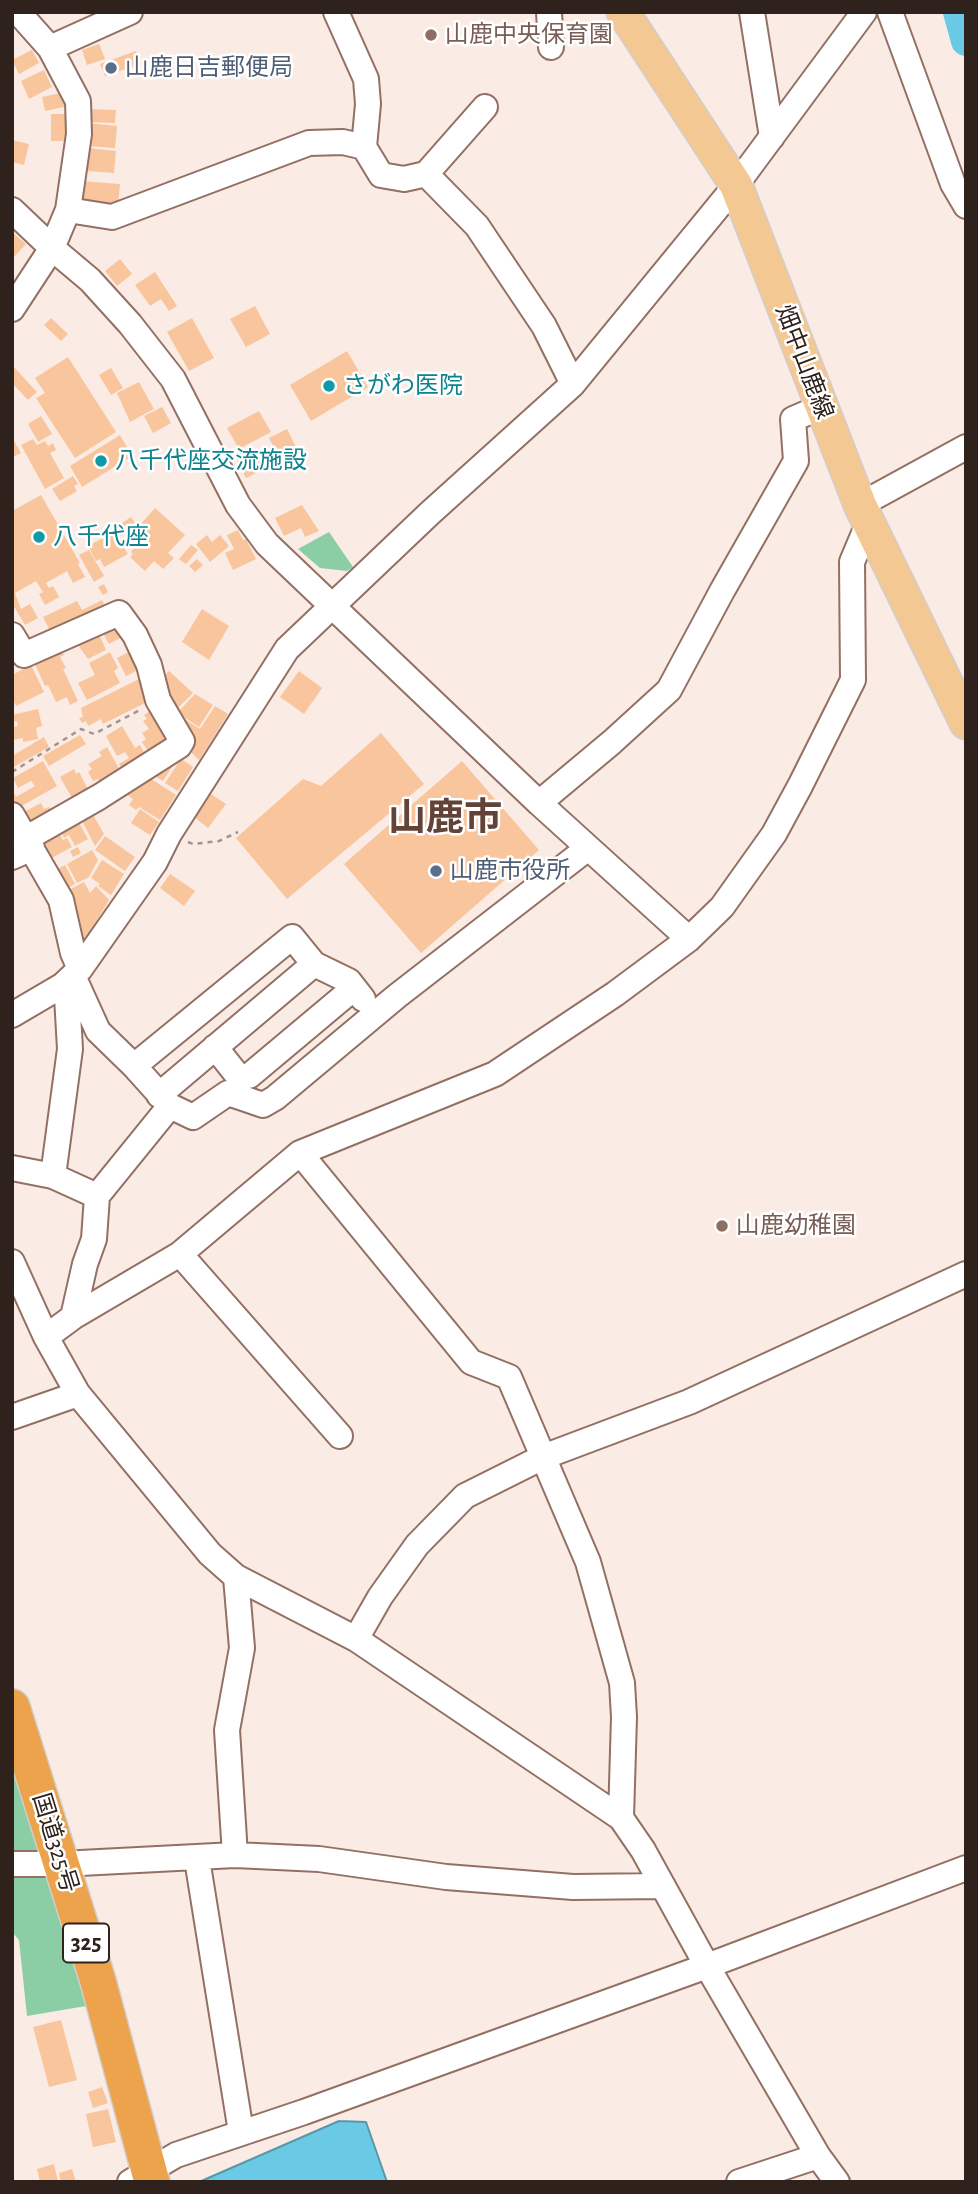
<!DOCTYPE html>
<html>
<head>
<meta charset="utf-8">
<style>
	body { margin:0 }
	#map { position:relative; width:978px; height:2194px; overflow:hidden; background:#fbebe5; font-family:"Alegreya Sans",sans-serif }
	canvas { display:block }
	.frame { position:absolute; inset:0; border:14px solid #2f211c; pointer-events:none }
</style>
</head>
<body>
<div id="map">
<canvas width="978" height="2194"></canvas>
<div class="frame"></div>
</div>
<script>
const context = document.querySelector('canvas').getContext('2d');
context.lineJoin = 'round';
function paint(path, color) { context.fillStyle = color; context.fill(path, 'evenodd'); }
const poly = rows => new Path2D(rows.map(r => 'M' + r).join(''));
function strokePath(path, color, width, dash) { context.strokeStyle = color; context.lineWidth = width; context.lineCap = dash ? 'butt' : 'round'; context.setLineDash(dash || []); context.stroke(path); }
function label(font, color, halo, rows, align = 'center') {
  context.font = font + ' "Alegreya Sans","Noto Sans JP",sans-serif'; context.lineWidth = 5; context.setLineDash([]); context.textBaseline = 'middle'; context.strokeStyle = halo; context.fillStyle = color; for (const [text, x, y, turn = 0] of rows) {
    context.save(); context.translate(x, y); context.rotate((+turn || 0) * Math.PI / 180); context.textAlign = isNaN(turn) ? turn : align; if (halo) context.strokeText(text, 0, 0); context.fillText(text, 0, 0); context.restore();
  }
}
const green = poly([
	[329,532,353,567,347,571,320,568,298,549],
	[12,1763,45,1855,12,1854],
	[12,1873,53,1875,86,2006,27,2016,19,1940,12,1932]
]);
const water = poly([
	[339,2121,366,2122,387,2182,199,2182,339,2121]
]);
const river = poly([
	[958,12,966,41]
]);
const building = poly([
	[99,44,105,59,87,65,82,50],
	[32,50,39,63,19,74,12,60],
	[136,51,141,64,105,76,100,64],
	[44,70,52,87,29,99,21,81],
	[65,92,68,106,45,111,42,97],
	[88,109,116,110,115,123,88,122],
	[51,114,68,114,68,141,51,141],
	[89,123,117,126,115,148,87,146],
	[12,140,29,144,24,165,12,162],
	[88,148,116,151,114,173,86,171],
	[81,181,120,184,118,207,79,204],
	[12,232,26,244,12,259],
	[120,259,132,274,117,286,105,271],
	[155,272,177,306,169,311,161,299,150,306,135,285],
	[255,306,270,334,246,347,230,319],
	[51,318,68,334,61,341,44,325],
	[192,318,214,358,189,371,167,332],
	[347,351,368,387,311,421,290,385],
	[68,357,116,432,75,458,36,398,45,393,35,378],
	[12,365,37,392,28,400,12,383],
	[111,368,123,388,111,395,99,375],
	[139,382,154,409,130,422,117,393],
	[162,407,171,423,153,433,144,416],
	[259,411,271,432,239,449,227,428],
	[41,416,52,434,38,442,28,424],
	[287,429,298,451,280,460,269,438],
	[120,435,132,456,82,487,70,466],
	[12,437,21,453,13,457,12,456],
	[33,439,37,445,45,441,48,446,53,443,56,450,50,453,64,478,45,489,21,445],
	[253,447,264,469,246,478,235,456],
	[73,476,78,484,74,486,77,491,60,501,52,489],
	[41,495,80,563,78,564,85,577,73,583,67,571,46,583,49,588,53,586,59,597,45,605,39,594,43,592,36,581,15,593,21,609,30,604,38,618,25,625,12,603,12,511],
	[302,505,319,531,305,537,301,528,284,536,275,518],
	[155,508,185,535,168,553,174,558,163,569,154,561,145,571,130,557,133,554,131,552,147,533,139,526],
	[131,517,137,526,121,536,115,528],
	[238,530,243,540,246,539,256,559,233,570,225,553,234,549,227,535],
	[114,532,128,554,104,567,100,559,96,561,88,546],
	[207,535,212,542,220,535,229,546,210,562,196,544],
	[191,545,198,550,186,564,179,559],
	[89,550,104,576,94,582,79,555],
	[197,559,203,565,195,572,189,566],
	[104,584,108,592,103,595,98,587],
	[102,600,108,612,54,639,43,617,77,601,82,610],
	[202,609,229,626,209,660,182,642],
	[116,620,124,636,109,644,100,628],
	[97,629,106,650,88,659,78,645,82,644,79,637],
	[59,645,64,655,60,657,66,668,63,669,78,701,70,705,67,697,56,702,48,685,45,686,34,662],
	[135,649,144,667,126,676,117,658],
	[110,652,118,668,114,671,120,683,87,700,78,683,95,675,89,663],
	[31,665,44,692,16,706,12,698,12,675],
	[169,671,193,693,178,708,160,691,161,679],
	[299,671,322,688,304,714,280,697],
	[145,676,153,699,103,724,101,719,88,726,86,721,82,723,79,718,83,717,81,708],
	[195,694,213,705,199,727,182,716,179,711],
	[215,706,228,714,199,760,184,745,178,727,183,718,200,729],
	[38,709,42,726,36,728,38,739,23,742,23,738,12,740,12,727,18,726,17,721,12,722,12,715],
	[153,709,178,740,152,757,142,742,146,739,142,733,149,729,143,721,147,719,144,715],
	[122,726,135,748,140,745,148,760,125,773,119,764,129,758,125,752,117,756,106,736],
	[381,733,424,784,287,899,236,838,303,779,321,786],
	[80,735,86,744,49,766,43,756],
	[44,737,49,747,12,768,12,756],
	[107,747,123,776,103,787,98,779,93,781,88,772,92,769,88,764,102,756,99,752],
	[179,756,163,781,148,772],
	[181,759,193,767,178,791,165,783],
	[43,761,57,786,18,808,12,797,12,789,16,797,35,786,31,781,18,788,13,778],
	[462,761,539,850,421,953,344,864],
	[74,769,76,774,79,772,88,789,72,798,60,777],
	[145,775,176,795,160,820,139,807,136,810,129,805,133,799,126,794],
	[211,794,226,804,208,828,194,817],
	[41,803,44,809,49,807,54,817,30,830,22,813],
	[90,809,104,834,95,846,79,815],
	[140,809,159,822,150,835,131,823],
	[76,817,88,839,75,846,69,835,64,838,59,827],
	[57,828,63,840,67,838,72,847,48,860,37,839],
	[105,836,135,857,125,871,95,850],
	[78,847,81,853,73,857,70,851],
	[92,850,98,860,89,877,77,883,67,864],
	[102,860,124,874,111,895,98,886,100,884,91,878],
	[65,865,75,884,64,890,54,871],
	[170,874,195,891,184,906,160,888],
	[84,882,90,893,96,886,109,900,84,942,76,937,65,892],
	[61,2020,77,2080,49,2087,33,2027],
	[102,2087,108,2103,93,2108,88,2092],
	[108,2109,116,2142,93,2147,86,2114],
	[54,2164,58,2182,40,2182,37,2169],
	[72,2169,76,2182,61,2182,59,2173]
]);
const path = poly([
	[12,772,81,729,94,734,140,710],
	[188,842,193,844,219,841,238,832]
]);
const minor = poly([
	[336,12,366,79,368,104,364,147,381,175,404,179,426,174,485,107],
	[549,12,551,47],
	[752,12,772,137],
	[890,12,953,184,966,206],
	[50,48,130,12],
	[426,174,477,226,544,326,573,384],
	[12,210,52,248,90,280,130,324,173,379,238,505,267,544,539,803,689,939],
	[68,210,112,217,309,143,343,142,364,147],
	[12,309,52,248,68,210,79,134,78,101,50,48,18,12],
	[860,505,966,447],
	[12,635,24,655,119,613,135,635,149,665,158,700,182,741,179,746,99,797,27,838],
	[539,803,612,742,669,690,722,591,796,461,793,419,821,407],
	[12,815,61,900,73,953,80,969],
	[12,857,32,848],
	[314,964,349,981,363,999],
	[74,978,98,1031,134,1066,170,1106,193,1117,228,1093,263,1105,275,1098,397,996,588,848],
	[12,1015,63,985,80,969,155,862,169,834,287,649,430,513,573,384,736,185,864,12],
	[215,1047,238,1076,249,1076,354,988],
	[134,1066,292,937,314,964,159,1095],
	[300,1153,471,1362,509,1377,588,1562,622,1683,624,1717,621,1818],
	[12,1168,53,1176,97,1196],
	[53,1176,70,1049,67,996,63,985],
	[180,1254,340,1436],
	[12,1262,46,1337,78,1394,210,1554,236,1577,356,1639,621,1818,643,1850,707,1966,818,2156,837,2182],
	[73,1317,85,1264,94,1239,97,1196,170,1106],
	[46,1337,73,1317,180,1254,300,1153,495,1074,615,994,689,939,722,907,774,834,800,786,853,680,852,562,868,524],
	[12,1417,78,1394],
	[356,1639,380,1597,417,1545,465,1496,543,1457,689,1402,966,1274],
	[235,1855,227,1730,242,1648,236,1577],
	[197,1859,241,2132],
	[12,1864,61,1864,235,1855,319,1859,446,1877,573,1887,663,1886],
	[130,2182,176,2155,304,2112,707,1966,966,1868],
	[739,2182,818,2156]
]);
const major = poly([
	[623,12,736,185,860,505,966,723]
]);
const highway = poly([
	[12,1707,98,1981,152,2182]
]);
const markers = [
	[431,35,7,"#8d6e63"],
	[111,68,7,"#5c6f8a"],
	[329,386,7,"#0f9aa8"],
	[101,461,7,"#0f9aa8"],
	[39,537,7,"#0f9aa8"],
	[436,871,7,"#5c6f8a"],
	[722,1226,7,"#8d6e63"]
];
const shields = [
	[86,1943,46]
];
const shieldNames = [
	["325",86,1943]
];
const educationNames = [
	["山鹿中央保育園",445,35],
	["山鹿幼稚園",736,1226]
];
const serviceNames = [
	["山鹿日吉郵便局",125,68],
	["山鹿市役所",450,871]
];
const streetNames = [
	["畑中山鹿線",804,362,69],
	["国道325号",55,1843,73]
];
const cultureNames = [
	["さがわ医院",343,386],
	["八千代座交流施設",115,461],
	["八千代座",53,537]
];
const townNames = [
	["山鹿市",445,819]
];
paint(green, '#8bcea5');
paint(water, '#6acae6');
strokePath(water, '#5897a9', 2);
strokePath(river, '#6acae6', 30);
paint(building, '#f8c59c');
strokePath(minor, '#937063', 28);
strokePath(major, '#d1cecd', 35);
strokePath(highway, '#d1cecd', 38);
strokePath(path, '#a3948e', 2.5, [5, 5]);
strokePath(minor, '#fff', 24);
strokePath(major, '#f4c893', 32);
strokePath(highway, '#eda34b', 35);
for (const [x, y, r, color] of markers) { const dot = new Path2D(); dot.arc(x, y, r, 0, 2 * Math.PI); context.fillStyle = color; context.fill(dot); strokePath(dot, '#fff', 2.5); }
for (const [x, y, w] of shields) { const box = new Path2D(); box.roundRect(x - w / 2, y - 19.5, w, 39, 5); context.fillStyle = '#fff'; context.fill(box); strokePath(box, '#2f211c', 2); }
label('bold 23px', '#2f211c', null, shieldNames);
label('24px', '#785e54', '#fff', educationNames, 'left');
label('24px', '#4e5e75', '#fff', serviceNames, 'left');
label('24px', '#2f211c', '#fff', streetNames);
label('24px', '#0d838f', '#fff', cultureNames, 'left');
label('bold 38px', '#634337', '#fff', townNames);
</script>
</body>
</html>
